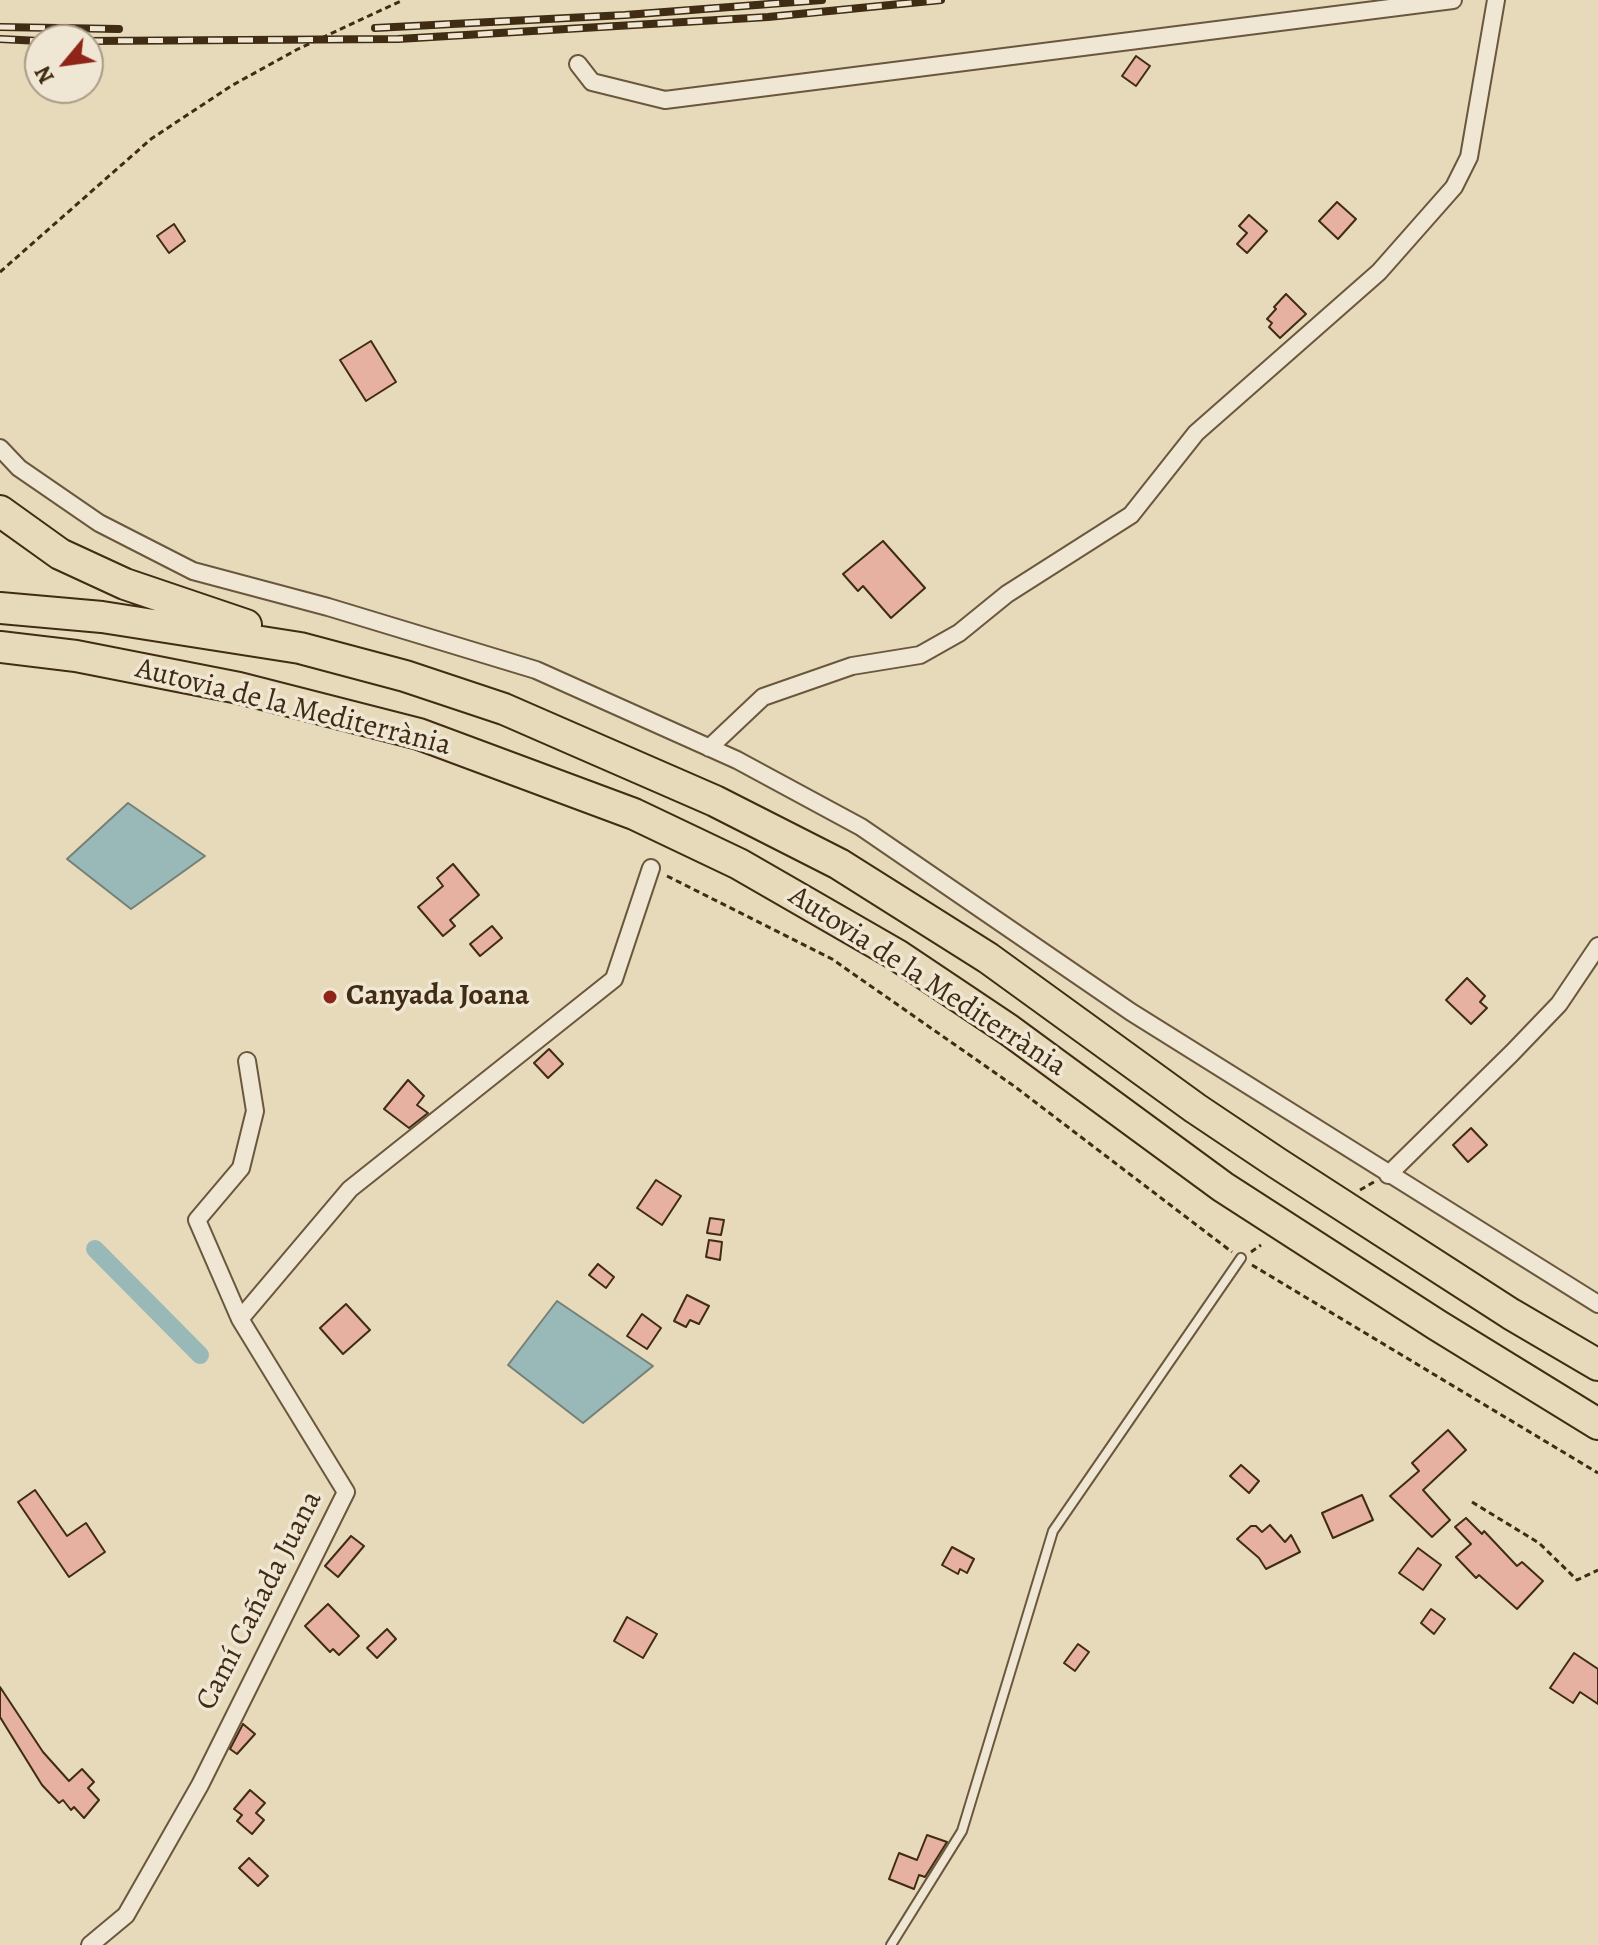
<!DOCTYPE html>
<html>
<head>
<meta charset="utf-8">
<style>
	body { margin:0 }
	#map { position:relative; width:1598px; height:1945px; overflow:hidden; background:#e6dabb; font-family:Alegreya,serif }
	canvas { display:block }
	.north { position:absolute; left:24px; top:24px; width:80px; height:80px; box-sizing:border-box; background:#efe7d3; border:2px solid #a99c86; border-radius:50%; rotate:241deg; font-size:22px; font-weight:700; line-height:32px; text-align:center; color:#402b13 }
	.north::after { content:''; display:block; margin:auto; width:28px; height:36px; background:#8f2418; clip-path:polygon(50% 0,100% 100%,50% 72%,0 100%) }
</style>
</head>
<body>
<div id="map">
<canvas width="1598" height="1945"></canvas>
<div class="north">N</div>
</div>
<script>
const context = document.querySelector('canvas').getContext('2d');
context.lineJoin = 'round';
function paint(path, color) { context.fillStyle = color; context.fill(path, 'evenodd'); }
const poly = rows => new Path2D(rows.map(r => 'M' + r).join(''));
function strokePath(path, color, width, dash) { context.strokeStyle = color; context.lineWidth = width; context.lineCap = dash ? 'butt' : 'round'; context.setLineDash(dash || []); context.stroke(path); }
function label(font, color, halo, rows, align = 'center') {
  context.font = font + ' Alegreya,serif'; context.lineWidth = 7; context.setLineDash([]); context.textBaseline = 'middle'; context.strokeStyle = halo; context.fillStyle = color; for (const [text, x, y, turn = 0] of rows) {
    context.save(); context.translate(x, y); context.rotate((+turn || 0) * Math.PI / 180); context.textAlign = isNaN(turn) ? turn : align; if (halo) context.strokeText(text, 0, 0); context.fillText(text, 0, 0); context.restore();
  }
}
const water = poly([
	[128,803,205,856,131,909,67,859,128,803],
	[557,1301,653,1366,583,1423,508,1365,557,1301]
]);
const canal = poly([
	[95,1249,200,1355]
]);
const building = poly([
	[1136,56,1150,66,1136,86,1122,76,1136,56],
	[1337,202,1356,219,1338,239,1319,221,1337,202],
	[1249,215,1267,231,1247,253,1237,244,1247,233,1239,226,1249,215],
	[174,224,185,241,169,253,157,236,174,224],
	[1286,294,1306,314,1280,338,1269,327,1272,323,1267,319,1276,309,1274,307,1286,294],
	[371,341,396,382,366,401,340,360,371,341],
	[883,541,925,588,891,618,863,586,858,591,843,574,883,541],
	[453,864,479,895,450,920,455,926,443,936,418,907,443,886,437,878,453,864],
	[492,926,502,938,480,956,470,944,492,926],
	[1467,978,1485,996,1480,1002,1487,1008,1471,1024,1446,1000,1467,978],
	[549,1049,563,1064,548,1078,534,1063,549,1049],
	[408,1080,424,1096,417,1105,428,1113,409,1128,384,1109,408,1080],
	[1471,1128,1487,1145,1468,1162,1453,1145,1471,1128],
	[656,1180,681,1196,662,1225,637,1208,656,1180],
	[710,1218,724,1220,721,1235,707,1233,710,1218],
	[709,1240,722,1242,720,1260,706,1257,709,1240],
	[598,1264,614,1277,606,1288,589,1275,598,1264],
	[687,1295,709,1306,699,1324,690,1320,686,1327,674,1321,687,1295],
	[346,1304,370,1330,343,1354,320,1328,346,1304],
	[642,1314,661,1328,647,1349,627,1336,642,1314],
	[1448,1430,1466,1450,1423,1490,1450,1520,1432,1537,1390,1496,1419,1471,1412,1463,1448,1430],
	[1241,1465,1259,1481,1249,1493,1230,1476,1241,1465],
	[35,1490,67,1536,86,1523,105,1552,69,1577,18,1502,35,1490],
	[1362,1495,1373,1520,1333,1538,1322,1513,1362,1495],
	[1466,1518,1482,1534,1484,1531,1517,1566,1522,1562,1543,1581,1517,1609,1479,1575,1476,1578,1456,1557,1471,1544,1455,1527,1466,1518],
	[1270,1525,1285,1542,1291,1535,1300,1552,1266,1569,1259,1558,1237,1539,1251,1526,1256,1526,1262,1532,1270,1525],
	[351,1536,364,1546,338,1577,325,1566,351,1536],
	[952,1547,974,1559,967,1573,960,1569,958,1574,942,1565,952,1547],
	[1418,1548,1441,1565,1423,1590,1399,1573,1418,1548],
	[328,1604,359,1636,339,1655,333,1649,330,1652,305,1626,328,1604],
	[1431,1609,1445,1619,1434,1634,1421,1623,1431,1609],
	[627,1617,657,1634,643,1658,614,1641,627,1617],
	[387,1629,396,1639,377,1658,367,1648,387,1629],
	[1078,1644,1089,1652,1075,1671,1064,1663,1078,1644],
	[1574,1653,1598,1669,1598,1704,1580,1692,1573,1703,1550,1688,1574,1653],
	[0,1687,43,1752,69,1781,82,1769,94,1782,88,1788,99,1800,84,1818,74,1807,71,1810,63,1800,59,1803,42,1785,0,1717,0,1687],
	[243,1724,255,1734,237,1754,230,1749,243,1724],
	[250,1790,265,1803,256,1813,264,1820,252,1834,237,1821,242,1815,234,1809,250,1790],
	[927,1835,947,1842,925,1877,919,1875,914,1889,889,1879,899,1853,917,1860,927,1835],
	[249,1858,268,1876,258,1886,239,1868,249,1858]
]);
const path = poly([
	[0,272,151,139,231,86,298,49,403,0],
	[667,876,832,959,1014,1086,1232,1252],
	[1360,1190,1374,1182],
	[1251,1252,1261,1245],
	[1252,1265,1598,1473],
	[1472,1502,1539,1543,1577,1580,1598,1570]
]);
const service = poly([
	[891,1945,962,1831,1053,1531,1241,1258]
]);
const minor = poly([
	[578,64,592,82,665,100,1453,0],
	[0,448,19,468,99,523,193,571,328,607,536,670,737,760,861,827,1131,1012,1598,1304],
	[709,748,763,697,852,666,920,655,959,633,1007,594,1131,515,1196,433,1379,272,1454,187,1469,157,1496,0],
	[1388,1175,1512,1053,1559,1004,1598,946],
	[240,1319,197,1220,241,1168,255,1111,247,1061],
	[90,1945,126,1915,200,1785,346,1492,240,1319,350,1189,614,979,651,868]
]);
const motorway = poly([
	[0,511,60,554,125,584,246,625],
	[0,608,102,617,300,648,405,676,504,709,715,801,839,864,988,958,1195,1108,1277,1163,1511,1314,1598,1365],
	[0,647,76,656,239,688,419,734,634,814,739,864,897,955,1009,1030,1223,1187,1437,1325,1598,1424]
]);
const rail = poly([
	[0,27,119,29],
	[375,28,625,15,822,0],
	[0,39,40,41],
	[88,41,398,39,768,17,941,0]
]);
const markers = [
	[330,997,8,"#8f2418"]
];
const streetNames = [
	["Autovia de la Mediterrània",293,708,14],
	["Autovia de la Mediterrània",927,982,33],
	["Camí Cañada Juana",260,1601,-63]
];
const poiNames = [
	["Canyada Joana",346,997]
];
paint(water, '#99b9b8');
strokePath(water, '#758076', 2);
strokePath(canal, '#99b9b8', 18);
paint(building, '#e6b1a0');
strokePath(building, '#402b13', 2);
strokePath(service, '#6a573d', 12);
strokePath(minor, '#6a573d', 20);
strokePath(motorway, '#402b13', 34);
strokePath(path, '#402b13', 3, [6, 4]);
strokePath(service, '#efe7d3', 8);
strokePath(minor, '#efe7d3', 16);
strokePath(motorway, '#e6dabb', 30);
strokePath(rail, '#402b13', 8);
strokePath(rail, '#efe7d3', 5, [15]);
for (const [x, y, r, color] of markers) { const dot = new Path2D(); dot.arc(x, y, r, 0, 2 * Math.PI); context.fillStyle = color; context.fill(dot); strokePath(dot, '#efe7d3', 3); }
label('30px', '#402b13', '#efe7d3', streetNames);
label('bold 30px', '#402b13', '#efe7d3', poiNames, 'left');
</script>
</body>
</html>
